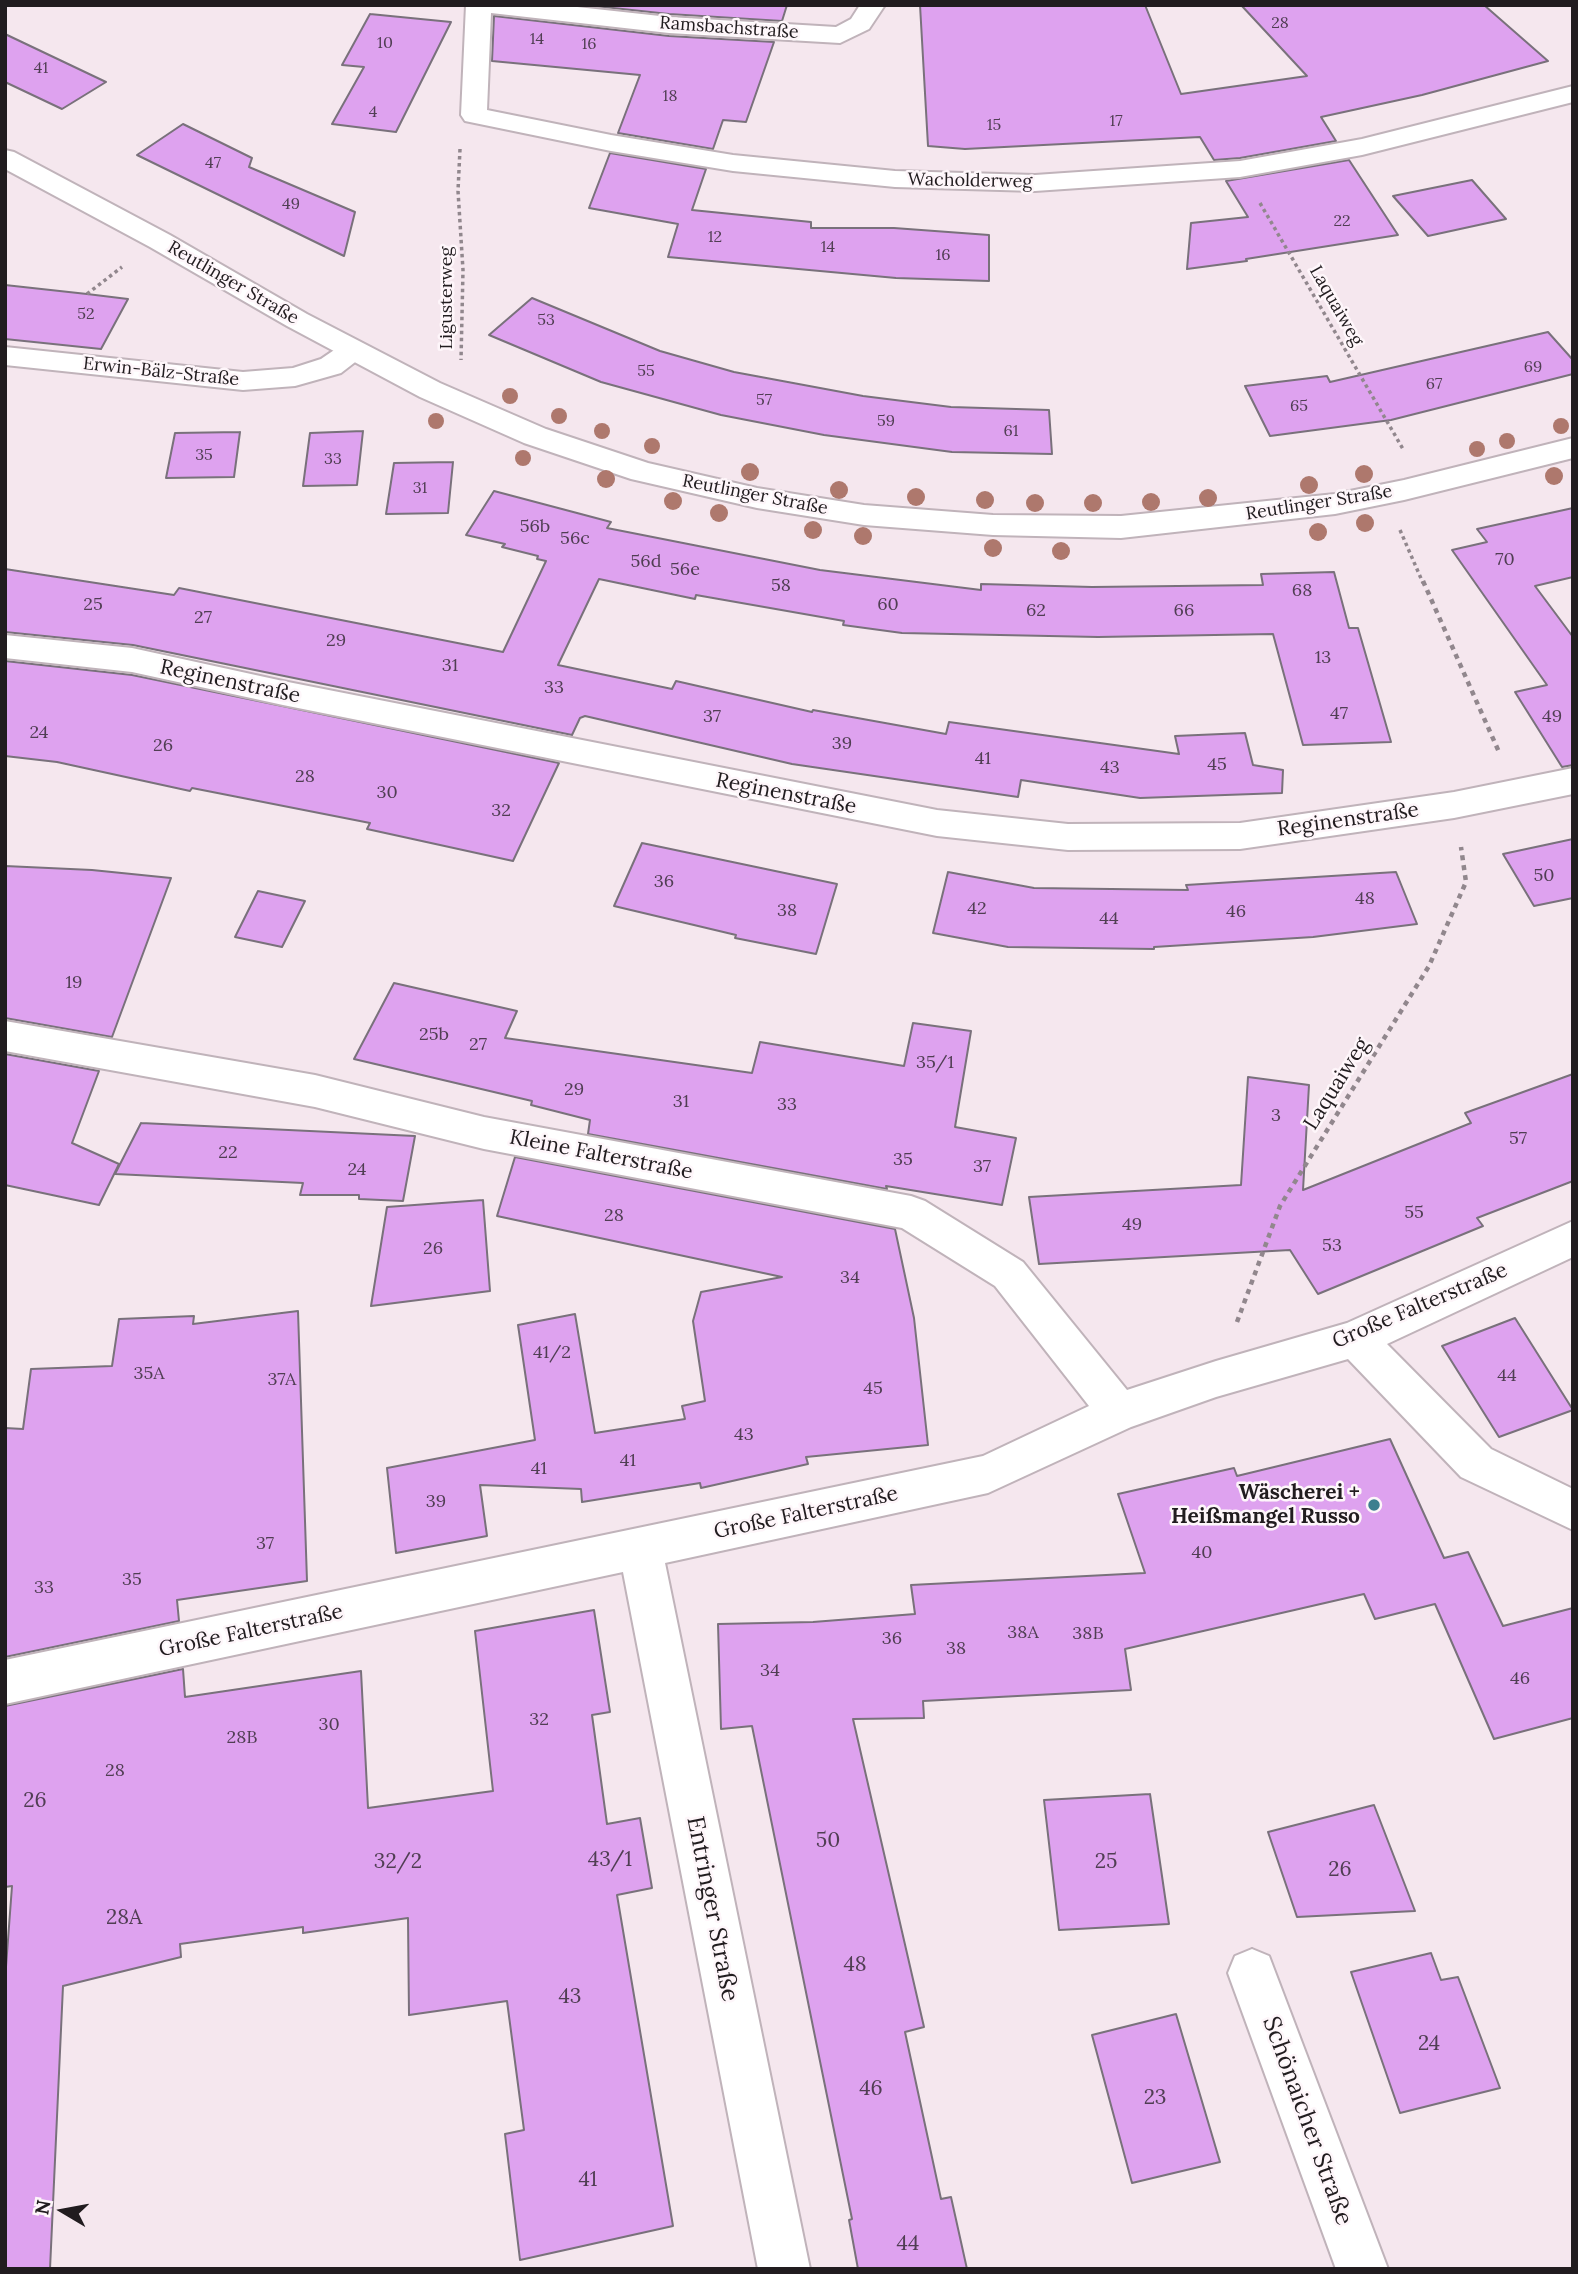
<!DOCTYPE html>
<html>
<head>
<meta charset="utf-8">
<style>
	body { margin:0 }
	#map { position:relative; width:1578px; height:2274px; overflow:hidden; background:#f5e7ee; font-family:Lora,serif }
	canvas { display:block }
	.frame { position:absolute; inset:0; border:7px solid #211c1f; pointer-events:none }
	.north { position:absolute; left:28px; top:2176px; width:70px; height:70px; -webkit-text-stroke:5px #fef6fa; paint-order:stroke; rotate:280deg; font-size:19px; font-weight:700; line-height:28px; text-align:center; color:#211c1f }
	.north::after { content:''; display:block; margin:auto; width:24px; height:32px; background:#211c1f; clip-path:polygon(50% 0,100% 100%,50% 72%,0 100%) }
</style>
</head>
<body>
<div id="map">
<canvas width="1578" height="2274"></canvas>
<div class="frame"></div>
<div class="north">N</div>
</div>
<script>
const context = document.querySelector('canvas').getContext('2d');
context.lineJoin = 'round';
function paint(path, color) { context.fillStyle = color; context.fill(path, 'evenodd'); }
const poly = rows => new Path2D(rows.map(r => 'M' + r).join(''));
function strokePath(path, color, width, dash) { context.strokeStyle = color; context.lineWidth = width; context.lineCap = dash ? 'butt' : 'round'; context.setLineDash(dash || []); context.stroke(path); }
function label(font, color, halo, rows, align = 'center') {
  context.font = font + ' Lora,serif'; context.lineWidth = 5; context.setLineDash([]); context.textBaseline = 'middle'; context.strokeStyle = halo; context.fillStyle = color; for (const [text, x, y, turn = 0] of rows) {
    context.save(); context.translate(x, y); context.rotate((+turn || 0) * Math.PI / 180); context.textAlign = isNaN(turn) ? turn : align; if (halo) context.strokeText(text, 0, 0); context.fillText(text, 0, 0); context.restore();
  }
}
const building = poly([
	[585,5,787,5,782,21,669,14,585,5],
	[920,5,1145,5,1181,94,1307,76,1241,5,1484,5,1548,61,1422,95,1321,117,1336,141,1240,158,1214,160,1200,137,965,149,928,146,920,5],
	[370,14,451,22,396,132,332,124,364,67,342,65,370,14],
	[494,16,669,36,774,42,746,122,723,120,713,149,618,133,640,75,492,61,494,16],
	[5,34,106,82,62,109,5,82,5,34],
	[183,124,252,158,249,167,355,212,344,256,137,155,183,124],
	[610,153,706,169,692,210,811,222,811,228,894,228,989,235,989,281,896,278,668,257,678,224,589,208,610,153],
	[1349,160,1398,235,1246,259,1247,261,1187,269,1191,223,1248,217,1226,181,1349,160],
	[1472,180,1506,219,1428,236,1393,196,1472,180],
	[5,285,87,294,128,299,101,349,5,339,5,285],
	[532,298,660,351,734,372,863,396,951,407,1049,410,1052,454,952,452,824,435,721,415,601,382,489,335,532,298],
	[1548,332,1573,360,1573,374,1391,420,1270,436,1245,386,1327,376,1330,382,1548,332],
	[363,431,357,485,303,486,310,433,363,431],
	[240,432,234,477,166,478,175,433,240,432],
	[453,462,448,513,386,514,394,463,453,462],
	[494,491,611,522,607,528,820,570,981,590,981,584,1092,587,1263,585,1261,574,1334,572,1349,628,1358,628,1391,742,1303,745,1273,634,1098,637,902,633,843,625,844,621,696,595,695,599,599,579,558,665,672,689,676,681,812,712,813,710,946,734,949,722,1179,754,1175,736,1245,733,1253,765,1283,770,1282,793,1140,798,1021,780,1018,797,792,764,585,716,580,718,572,735,133,645,5,632,5,569,174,595,179,588,503,652,546,561,537,559,538,556,502,547,505,544,466,535,494,491],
	[1573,508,1573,577,1535,586,1573,637,1573,765,1562,767,1515,692,1547,685,1452,550,1487,542,1477,529,1573,508],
	[5,661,132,675,559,763,513,861,367,829,370,823,192,788,190,791,57,762,5,756,5,661],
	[1573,839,1573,898,1534,906,1503,854,1573,839],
	[642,843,837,884,816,954,735,938,736,935,614,906,642,843],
	[5,866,92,870,171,878,112,1037,5,1018,5,866],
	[948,872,1034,888,1188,890,1186,885,1396,872,1417,924,1313,937,1154,947,1154,949,1008,947,933,933,948,872],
	[258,891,305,901,282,947,235,937,258,891],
	[394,983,517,1011,505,1038,752,1073,760,1042,904,1066,913,1023,971,1031,955,1127,1016,1138,1002,1205,886,1186,887,1189,588,1134,590,1120,531,1105,532,1101,354,1059,394,983],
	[5,1054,99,1071,72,1143,119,1164,99,1205,5,1185,5,1054],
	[1573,1074,1573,1181,1477,1218,1483,1226,1318,1294,1290,1250,1039,1264,1029,1197,1241,1185,1248,1077,1309,1085,1303,1190,1471,1123,1465,1113,1573,1074],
	[141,1123,415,1136,403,1201,359,1199,359,1195,300,1195,303,1183,115,1174,141,1123],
	[515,1157,895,1229,914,1318,928,1445,806,1457,808,1464,701,1488,700,1483,582,1502,581,1489,480,1485,487,1536,396,1553,387,1468,535,1440,518,1325,575,1314,595,1433,685,1419,682,1406,705,1401,693,1321,701,1292,782,1277,497,1216,515,1157],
	[483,1200,490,1291,371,1306,387,1207,483,1200],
	[298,1311,307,1581,177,1600,179,1621,5,1657,5,1428,23,1429,31,1369,112,1366,119,1319,194,1316,193,1324,298,1311],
	[1515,1318,1573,1410,1499,1437,1442,1346,1515,1318],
	[1390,1439,1444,1558,1468,1552,1503,1626,1573,1608,1573,1718,1494,1739,1435,1604,1375,1619,1364,1594,1125,1649,1131,1690,923,1701,924,1718,853,1719,924,2027,905,2032,941,2199,951,2197,967,2269,858,2269,849,2220,852,2219,752,1726,721,1729,718,1624,813,1622,915,1614,911,1585,1145,1573,1118,1494,1234,1468,1237,1476,1390,1439],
	[594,1610,610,1712,592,1715,607,1824,640,1818,652,1888,617,1895,673,2226,520,2260,505,2134,524,2130,507,2001,409,2015,408,1918,303,1933,303,1927,180,1944,181,1957,63,1986,50,2269,5,2269,5,1980,12,1886,5,1887,5,1706,183,1669,185,1697,361,1671,368,1808,493,1791,475,1631,594,1610],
	[1150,1794,1169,1924,1059,1930,1044,1800,1150,1794],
	[1374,1805,1415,1911,1297,1917,1268,1832,1374,1805],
	[1431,1953,1441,1980,1458,1977,1500,2088,1400,2113,1351,1972,1431,1953],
	[1176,2014,1220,2162,1132,2183,1092,2035,1176,2014]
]);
const pathFar1 = poly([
	[460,149,458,191,463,270,461,360],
	[1260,203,1403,449],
	[87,294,122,267],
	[1400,530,1423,583]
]);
const path = poly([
	[1423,581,1499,752],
	[1237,1322,1280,1206,1429,966,1466,882,1461,847]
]);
const street = poly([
	[466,5,559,5,669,17,836,27,851,19,860,5,885,5,869,29,840,43,669,33,491,13,487,110,611,135,733,155,895,171,1035,175,1240,161,1362,139,1573,86,1573,102,1362,155,1240,177,1035,191,895,187,733,171,611,151,465,121,461,115,466,5],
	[353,341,363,344,368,350,363,356,341,373,295,386,243,390,5,365,5,347,243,372,293,368,321,359,343,344,353,341],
	[5,635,132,648,283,681,937,810,1068,824,1240,823,1454,792,1573,768,1573,794,1454,818,1240,849,1068,850,937,836,283,705,132,672,5,658,5,635],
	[5,1021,315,1075,484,1117,911,1196,925,1201,1023,1262,1127,1390,1216,1361,1347,1323,1573,1221,1573,1257,1387,1344,1491,1449,1573,1489,1573,1530,1461,1477,1348,1359,1216,1397,1131,1427,988,1493,665,1563,810,2269,758,2269,623,1572,5,1704,5,1660,983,1456,1089,1406,995,1286,902,1228,484,1149,315,1107,5,1051,5,1021],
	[1252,1949,1269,1956,1388,2269,1336,2269,1228,1973,1235,1956,1252,1949]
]);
const secondary = poly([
	[5,150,14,152,170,235,307,314,440,383,546,429,648,463,757,488,864,505,993,515,1121,516,1335,494,1404,480,1573,438,1573,458,1404,500,1335,514,1121,538,993,535,864,525,757,508,631,479,524,443,420,397,287,326,150,247,5,169,5,150]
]);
const trees = [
	[510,396,8],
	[559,416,8],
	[436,421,8],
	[1561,426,8],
	[602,431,8],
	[1507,441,8],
	[652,446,8],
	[1477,449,8],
	[523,458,8],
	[750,472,9],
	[1364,474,9],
	[1554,476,9],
	[606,479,9],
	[1309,485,9],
	[839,490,9],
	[916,497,9],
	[1208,498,9],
	[985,500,9],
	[673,501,9],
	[1151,502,9],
	[1035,503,9],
	[1093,503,9],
	[719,513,9],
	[1365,523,9],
	[813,530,9],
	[1318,532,9],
	[863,536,9],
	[993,548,9],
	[1061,551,9]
];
const markers = [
	[1374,1505,7,"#3c7f8f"]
];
const farNumbernames = [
	["28",1280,23],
	["14",537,39],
	["10",385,43],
	["16",589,44],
	["41",41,68],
	["18",670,96],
	["4",373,112],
	["17",1116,121],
	["15",994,125],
	["47",213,163],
	["49",291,204],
	["22",1342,221],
	["12",715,237],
	["14",828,247],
	["16",943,255],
	["52",86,314],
	["53",546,320],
	["69",1533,367],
	["55",646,371],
	["67",1434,384],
	["57",764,400],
	["65",1299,406],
	["59",886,421],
	["61",1011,431],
	["35",204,455],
	["33",333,459],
	["31",420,488]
];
const farStreetnames = [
	["Ramsbachstraße",729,28,4],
	["Wacholderweg",970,181,1],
	["Reutlinger Straße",233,283,30],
	["Ligusterweg",447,298,-90],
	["Laquaiweg",1336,306,60],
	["Erwin-Bälz-Straße",161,372,6],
	["Reutlinger Straße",755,495,11],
	["Reutlinger Straße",1319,503,-9]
];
const numberNames = [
	["56b",535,527],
	["56c",575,539],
	["70",1505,560],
	["56d",646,562],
	["56e",685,570],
	["58",781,586],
	["68",1302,591],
	["25",93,605],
	["60",888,605],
	["62",1036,611],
	["66",1184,611],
	["27",203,618],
	["29",336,641],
	["13",1323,658],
	["31",450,666],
	["33",554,688],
	["47",1339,714],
	["37",712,717],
	["49",1552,717],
	["24",39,733],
	["39",842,744],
	["26",163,746],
	["41",983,759],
	["45",1217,765],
	["43",1110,768],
	["28",305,777],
	["30",387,793],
	["32",501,811],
	["50",1544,876],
	["36",664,882],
	["48",1365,899],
	["42",977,909],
	["38",787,911],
	["46",1236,912],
	["44",1109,919],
	["19",74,983],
	["25b",434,1035],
	["27",478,1045],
	["35/1",935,1063],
	["29",574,1090],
	["31",681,1102],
	["33",787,1105],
	["3",1276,1116],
	["57",1518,1139],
	["22",228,1153],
	["35",903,1160],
	["37",982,1167],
	["24",357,1170],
	["55",1414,1213],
	["28",614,1216],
	["49",1132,1225],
	["53",1332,1246],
	["26",433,1249],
	["34",850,1278],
	["41/2",552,1353],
	["35A",149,1374],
	["44",1507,1376],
	["37A",282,1380],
	["45",873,1389],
	["43",744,1435],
	["41",628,1461],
	["41",539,1469],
	["39",436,1502],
	["37",265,1544],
	["40",1202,1553],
	["35",132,1580],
	["33",44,1588],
	["38A",1023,1633],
	["38B",1088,1634],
	["36",892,1639],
	["38",956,1649],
	["34",770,1671],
	["46",1520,1679],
	["32",539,1720],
	["30",329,1725],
	["28B",242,1738],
	["28",115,1771]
];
const streetNames = [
	["Reginenstraße",230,682,12],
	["Reginenstraße",786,794,11],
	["Reginenstraße",1348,820,-8],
	["Laquaiweg",1337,1084,-58],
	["Kleine Falterstraße",601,1155,11],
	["Große Falterstraße",1420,1306,-23],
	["Große Falterstraße",806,1513,-12],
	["Große Falterstraße",251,1631,-12]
];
const poiNames = [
	["Wäscherei +",1360,1493],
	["Heißmangel Russo",1360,1517]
];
const nearNumbernames = [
	["26",35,1801],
	["50",828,1841],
	["43/1",610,1860],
	["32/2",398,1862],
	["25",1106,1862],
	["26",1340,1870],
	["28A",124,1918],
	["48",855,1965],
	["43",570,1997],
	["24",1429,2044],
	["46",871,2089],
	["23",1155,2098],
	["41",588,2180],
	["44",908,2244]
];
const nearStreetnames = [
	["Entringer Straße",712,1909,79],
	["Schönaicher Straße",1307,2121,70]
];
paint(building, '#dea2ef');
strokePath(building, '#79717b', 2);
strokePath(street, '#c0b3ba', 4);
strokePath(secondary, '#c0b3ba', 4);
strokePath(pathFar1, '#91878d', 3.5, [3.5, 3.5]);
strokePath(path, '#91878d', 4.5, [5, 5]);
paint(street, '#fff');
paint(secondary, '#fff');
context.fillStyle = '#ae786d';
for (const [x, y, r] of trees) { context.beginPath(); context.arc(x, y, r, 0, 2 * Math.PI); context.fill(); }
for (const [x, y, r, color] of markers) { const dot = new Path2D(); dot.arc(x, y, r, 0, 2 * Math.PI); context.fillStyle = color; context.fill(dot); strokePath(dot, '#fef6fa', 2.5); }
label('16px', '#503e53', null, farNumbernames);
label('18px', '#211c1f', '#fef6fa', farStreetnames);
label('18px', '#503e53', null, numberNames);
label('21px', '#211c1f', '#fef6fa', streetNames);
label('bold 21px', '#211c1f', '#fef6fa', poiNames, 'right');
label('21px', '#503e53', null, nearNumbernames);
label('24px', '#211c1f', '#fef6fa', nearStreetnames);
</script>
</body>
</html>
